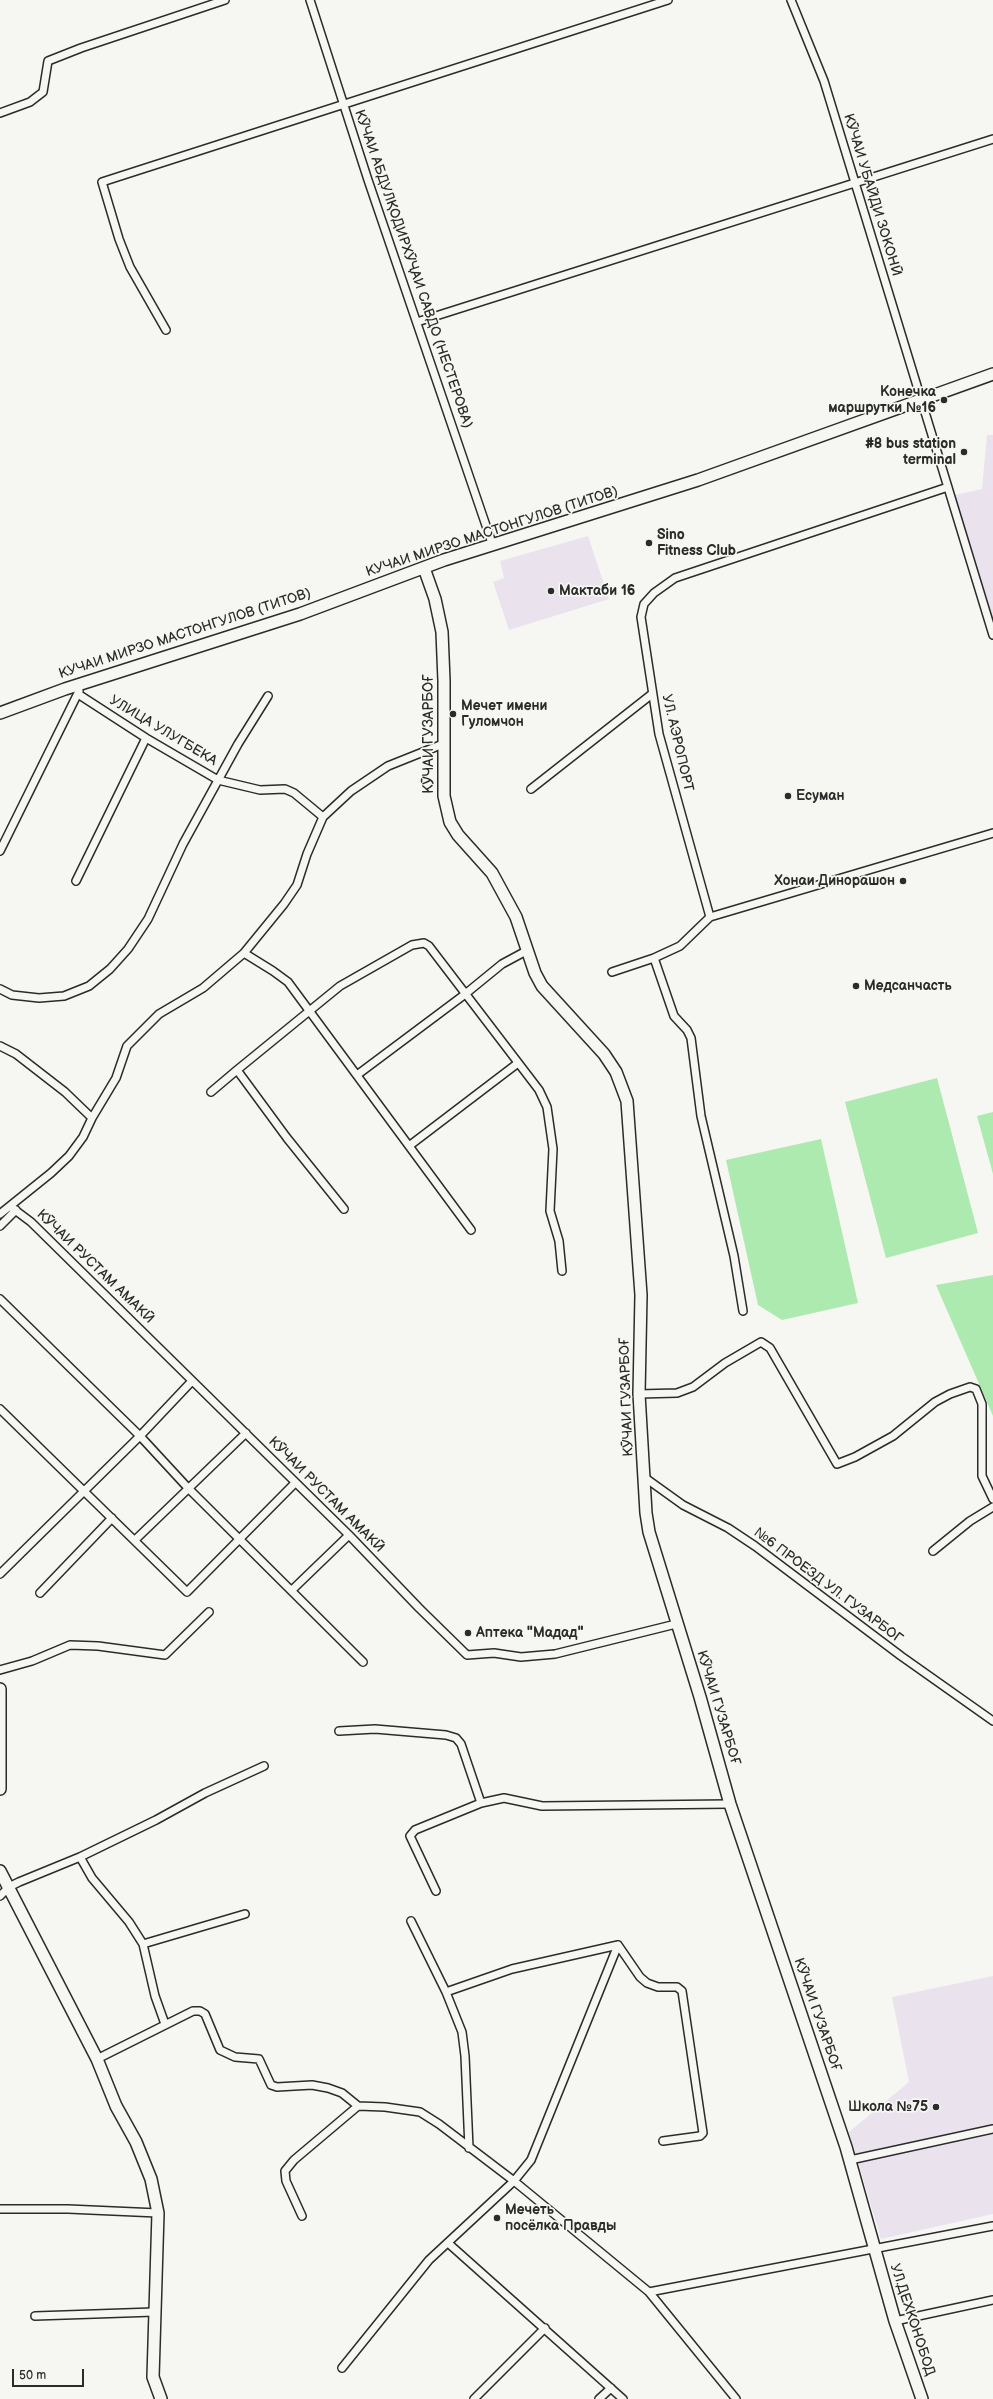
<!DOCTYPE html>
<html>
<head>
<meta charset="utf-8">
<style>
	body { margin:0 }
	#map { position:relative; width:993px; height:2399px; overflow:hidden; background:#f6f6f2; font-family:"Balsamiq Sans",sans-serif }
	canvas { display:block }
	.scale { position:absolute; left:12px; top:2369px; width:72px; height:18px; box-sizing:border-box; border:2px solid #2b2b2b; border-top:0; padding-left:5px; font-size:12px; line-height:14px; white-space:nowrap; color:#2b2b2b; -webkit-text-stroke:3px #f6f6f2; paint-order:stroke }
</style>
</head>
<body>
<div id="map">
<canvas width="993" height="2399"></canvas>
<div class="scale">50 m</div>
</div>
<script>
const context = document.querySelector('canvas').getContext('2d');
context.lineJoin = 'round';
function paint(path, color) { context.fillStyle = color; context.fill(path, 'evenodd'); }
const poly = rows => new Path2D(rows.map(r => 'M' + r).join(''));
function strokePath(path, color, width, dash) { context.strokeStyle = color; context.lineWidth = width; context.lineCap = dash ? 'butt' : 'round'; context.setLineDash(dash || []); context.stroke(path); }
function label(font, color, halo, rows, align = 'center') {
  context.font = font + ' "Balsamiq Sans",sans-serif'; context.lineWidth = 3.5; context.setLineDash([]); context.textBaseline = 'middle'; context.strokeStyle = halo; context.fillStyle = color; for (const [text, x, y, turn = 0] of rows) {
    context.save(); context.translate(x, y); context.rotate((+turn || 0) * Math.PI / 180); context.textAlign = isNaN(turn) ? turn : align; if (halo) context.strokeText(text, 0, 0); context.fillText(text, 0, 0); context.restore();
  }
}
const built = poly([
	[987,435,993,435,993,621,955,495,982,489],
	[588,536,609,599,509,630,493,582,504,578,500,561],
	[993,1976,993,2214,881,2239,849,2132,909,2082,892,1997]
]);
const green = poly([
	[937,1078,978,1233,886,1258,845,1102],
	[993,1112,993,1174,977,1116],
	[821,1139,858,1303,782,1320,758,1305,726,1160],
	[993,1275,993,1416,936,1285]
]);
const street = poly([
	[310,0,368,180,493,546],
	[791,0,824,81,993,635],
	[0,113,30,102,43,92,48,61,81,48,225,0],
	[417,322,993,139],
	[166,330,130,267,119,239,102,182,668,0],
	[78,694,146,738,218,780,260,790,285,789,294,793,323,817],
	[531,789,652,694],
	[0,851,79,691],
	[76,881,146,738],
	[710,917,659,734,641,617,644,604,654,593,675,578,948,487],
	[710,917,680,946,654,958,674,1016,687,1030,691,1038,701,1116,734,1256,743,1311],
	[710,917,993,833],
	[244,953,284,904,297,885,307,854,323,817,351,791,388,766,443,744],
	[612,972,654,958],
	[0,989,12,995,39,998,64,996,89,986,110,969,128,949,148,919,183,844,238,744,268,696],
	[0,1046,16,1054,65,1092,92,1118,83,1137,69,1156,51,1173,0,1214],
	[357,1075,464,995,502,964,528,950],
	[211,1092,237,1070],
	[92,1118,116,1078,127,1046,159,1014,203,988,244,953,273,971,288,982,471,1230],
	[409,1146,518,1063],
	[11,1207,31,1222,349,1535,419,1608,467,1655,494,1653,521,1657,555,1654,676,1624],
	[344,1209,287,1138,237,1070,340,986,412,945,424,943,429,946,539,1090,547,1107,553,1149,550,1211,559,1241,562,1271],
	[0,1226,16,1210],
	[0,1299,140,1436,188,1488,363,1662],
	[639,1394,677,1393,693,1387,725,1363,761,1342,770,1348,837,1464,855,1457,893,1436,935,1402,950,1394,970,1387,976,1389,982,1404,982,1476,993,1499],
	[0,1409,187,1592,295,1483],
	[644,1477,683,1505,728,1528,755,1546,901,1656,993,1721],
	[135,1540,246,1433],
	[933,1551,970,1521,993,1507],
	[0,1574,140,1436,192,1381],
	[292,1590,349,1535],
	[40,1593,112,1518],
	[0,1670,32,1661,70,1645,98,1646,165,1655,209,1612],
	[339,1731,375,1729,446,1735,456,1738,461,1744,481,1803],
	[80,1857,92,1878,129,1922,143,1944,155,1996,165,2024],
	[436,1891,410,1836,415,1830,481,1803,504,1798,542,1806,730,1804],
	[0,1896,9,1887,19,1882,80,1857,156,1820,205,1793,264,1766],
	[411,1921,446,1992],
	[143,1944,245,1914],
	[618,1945,640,1977,647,1983,658,1987,677,1987,682,1991,703,2133,700,2136,663,2141],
	[97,2059,193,2011,200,2011,205,2014,220,2050,235,2057,259,2059,271,2085,277,2087,312,2085,328,2088,342,2093,358,2106,385,2107,420,2112,439,2124,514,2181,649,2292,993,2226],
	[469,2148,465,2056,462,2032,446,1992,512,1969,618,1945],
	[850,2160,993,2129],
	[0,2209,68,2209,158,2213],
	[302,2216,286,2181,285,2171,294,2160,358,2106],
	[448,2243,623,2399],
	[649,2292,736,2399],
	[35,2316,154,2312],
	[895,2321,993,2300],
	[342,2368,429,2260,514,2181,531,2160,618,1945],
	[474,2399,545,2328],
	[599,2399,611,2388]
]);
const secondary = poly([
	[424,568,435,599,442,632,444,681,444,796,450,822,458,835,492,873,516,917,535,973,542,986,604,1054,616,1072,627,1101,641,1295,639,1394,646,1513,649,1532,700,1697,730,1804,846,2147,895,2321,922,2399],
	[0,713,65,689,300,614,444,560,698,480,993,374],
	[0,1689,0,1789],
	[0,1871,97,2059,116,2106,136,2142,151,2179,158,2213,153,2377,161,2399]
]);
const markers = [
	[944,400,4,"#2b2b2b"],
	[964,452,4,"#2b2b2b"],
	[649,543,4,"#2b2b2b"],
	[551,591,4,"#2b2b2b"],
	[453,714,4,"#2b2b2b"],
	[788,796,4,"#2b2b2b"],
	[903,881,4,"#2b2b2b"],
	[856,986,4,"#2b2b2b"],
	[468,1633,4,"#2b2b2b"],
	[936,2107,4,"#2b2b2b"],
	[497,2218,4,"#2b2b2b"]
];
const streetNames = [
	["КӮЧАИ УБАЙДИ ЗОКОНӢ",872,195,73],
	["КӮЧАИ АБДУЛҚОДИРХӮҶАИ САВДО (НЕСТЕРОВА)",413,269,71],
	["КУЧАИ МИРЗО МАСТОНГУЛОВ (ТИТОВ)",492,532,-18],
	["КУЧАИ МИРЗО МАСТОНГУЛОВ (ТИТОВ)",185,634,-18],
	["УЛИЦА УЛУГБЕКА",163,731,31],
	["КӮЧАИ ГУЗАРБОҒ",429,734,-90],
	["УЛ. АЭРОПОРТ",677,743,77],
	["КӮЧАИ РУСТАМ АМАКӢ",95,1267,44],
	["КӮЧАИ ГУЗАРБОҒ",627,1397,-92],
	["КӮЧАИ РУСТАМ АМАКӢ",326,1495,45],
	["№6 ПРОЕЗД УЛ. ГУЗАРБОГ",828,1586,37],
	["КӮЧАИ ГУЗАРБОҒ",718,1708,73],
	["КӮЧАИ ГУЗАРБОҒ",817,2015,71],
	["УЛ.ДЕХКОНОБОД",912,2320,72]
];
const poiNames = [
	["Конечка",936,392,"right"],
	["маршрутки №16",936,408,"right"],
	["#8 bus station",956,444,"right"],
	["terminal",956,460,"right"],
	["Sino",657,535],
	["Fitness Club",657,551],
	["Мактаби 16",559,591],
	["Мечет имени",461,706],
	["Гуломчон",461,722],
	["Есуман",796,796],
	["Хонаи Динорашон",895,881,"right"],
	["Медсанчасть",864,986],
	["Аптека \"Мадад\"",476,1633],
	["Школа №75",928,2107,"right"],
	["Мечеть",505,2210],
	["посёлка Правды",505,2226]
];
paint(built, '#eae3ee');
paint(green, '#adeab0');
strokePath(street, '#2b2b2b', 10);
strokePath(secondary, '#2b2b2b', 14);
strokePath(street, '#f6f6f2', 7);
strokePath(secondary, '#f6f6f2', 11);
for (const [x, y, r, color] of markers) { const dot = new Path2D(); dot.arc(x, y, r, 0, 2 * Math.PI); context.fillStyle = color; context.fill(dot); strokePath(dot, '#f6f6f2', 1.5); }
label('14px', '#2b2b2b', '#f6f6f2', streetNames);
label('bold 14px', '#2b2b2b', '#f6f6f2', poiNames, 'left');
</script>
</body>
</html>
